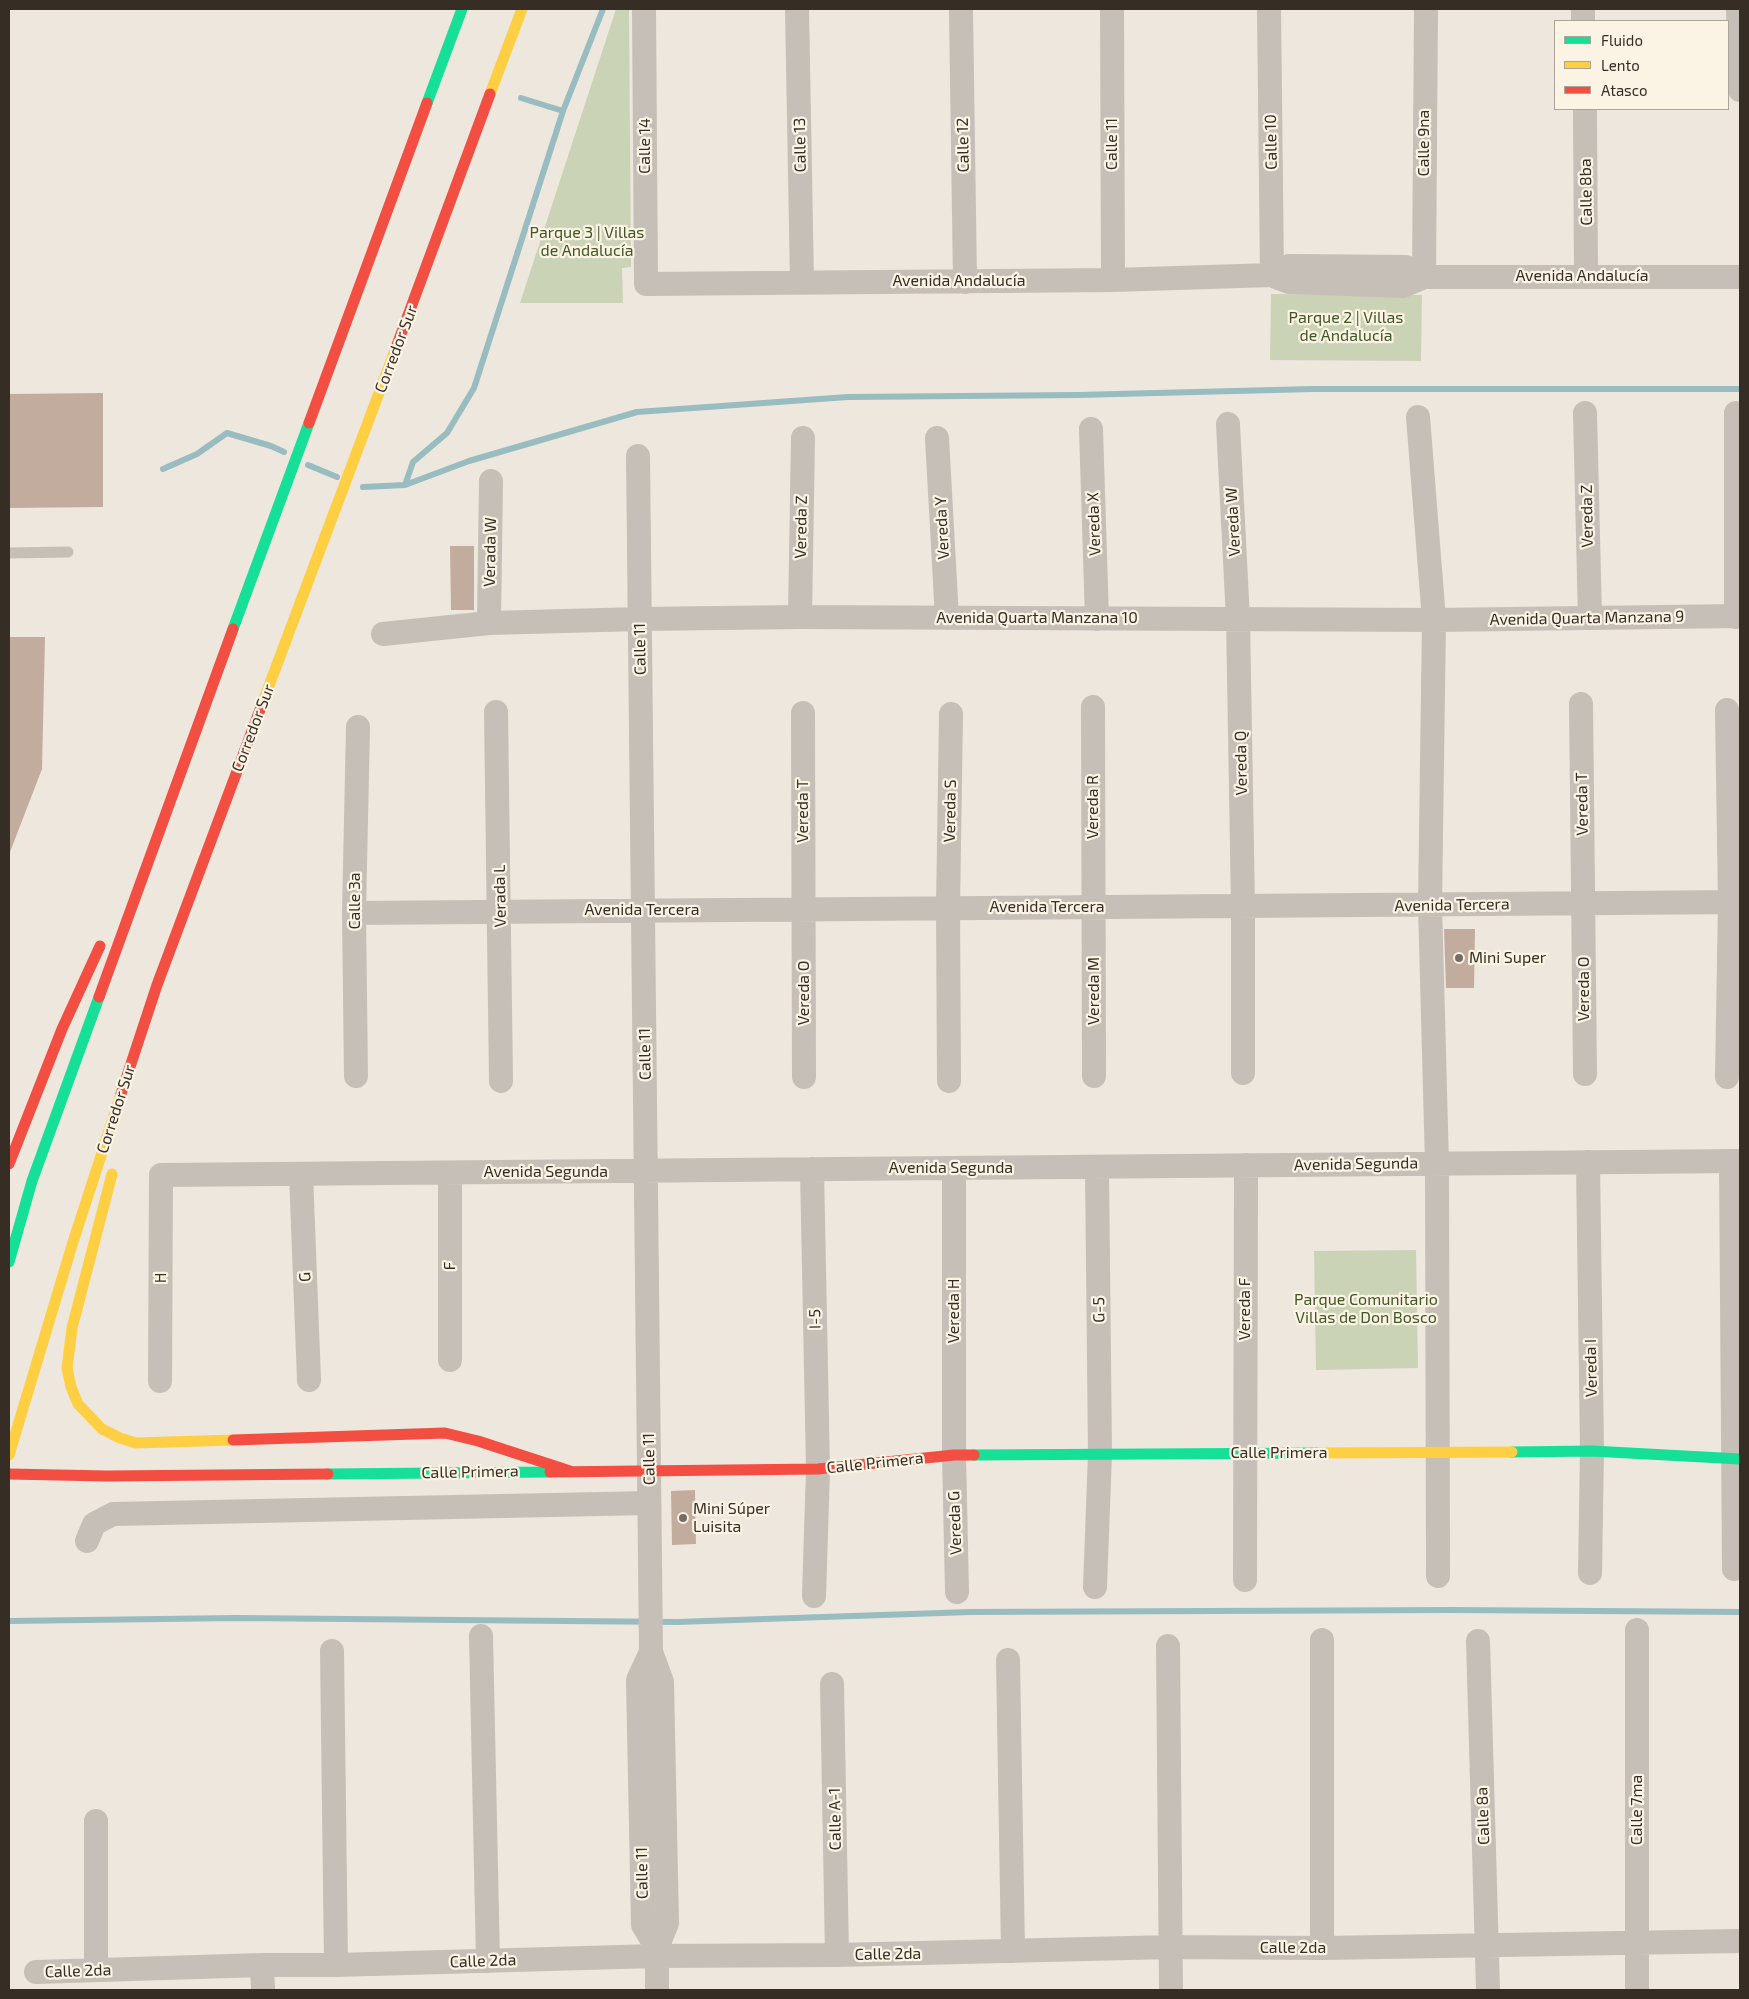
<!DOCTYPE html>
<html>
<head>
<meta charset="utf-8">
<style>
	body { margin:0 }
	#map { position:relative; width:1749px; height:1999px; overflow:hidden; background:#ede7dd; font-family:"Exo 2",sans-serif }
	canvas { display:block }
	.frame { position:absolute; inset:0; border:10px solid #362d25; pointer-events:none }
	.legend { position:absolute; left:1554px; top:20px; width:175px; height:90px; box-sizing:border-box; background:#fbf3e4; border:1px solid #aca498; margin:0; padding:6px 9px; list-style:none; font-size:15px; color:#362d25 }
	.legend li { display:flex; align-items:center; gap:10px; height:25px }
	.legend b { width:25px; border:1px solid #aca498 }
</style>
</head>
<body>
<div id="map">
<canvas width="1749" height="1999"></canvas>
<div class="frame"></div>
<ul class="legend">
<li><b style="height:6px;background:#16e098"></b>Fluido</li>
<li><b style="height:6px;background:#ffcf43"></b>Lento</li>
<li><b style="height:6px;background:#f24e42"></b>Atasco</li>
</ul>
</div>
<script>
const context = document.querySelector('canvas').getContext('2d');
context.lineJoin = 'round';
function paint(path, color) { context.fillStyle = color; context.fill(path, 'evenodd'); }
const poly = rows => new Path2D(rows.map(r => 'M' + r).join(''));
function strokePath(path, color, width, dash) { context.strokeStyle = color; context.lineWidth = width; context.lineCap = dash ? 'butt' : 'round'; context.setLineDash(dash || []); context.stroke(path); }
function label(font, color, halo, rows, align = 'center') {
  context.font = font + ' "Exo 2",sans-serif'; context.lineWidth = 4.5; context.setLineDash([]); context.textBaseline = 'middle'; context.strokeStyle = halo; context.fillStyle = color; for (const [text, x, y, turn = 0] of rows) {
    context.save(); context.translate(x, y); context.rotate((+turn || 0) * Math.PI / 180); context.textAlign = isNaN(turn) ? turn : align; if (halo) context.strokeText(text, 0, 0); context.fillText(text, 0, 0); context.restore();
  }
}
const green = poly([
	[616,9,629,9,631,267,622,268,623,303,520,303],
	[1271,294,1422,295,1421,361,1270,360],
	[1416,1250,1418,1368,1316,1370,1314,1251]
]);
const stream = poly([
	[521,98,563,111,603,9],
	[308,465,337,477],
	[163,469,197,454,227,433,271,446,284,452],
	[405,485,413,462,447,433,474,388,563,111],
	[363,487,405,485,469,461,637,412,848,397,1078,395,1313,389,1740,389],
	[9,1621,236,1618,677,1622,970,1612,1451,1610,1740,1612]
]);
const building = poly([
	[103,393,103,507,9,508,9,394],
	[450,546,474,546,474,610,451,610],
	[9,637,45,637,42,769,10,852],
	[1444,929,1475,929,1474,988,1446,988],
	[695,1490,696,1544,672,1545,671,1491]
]);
const lane = poly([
	[9,553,68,552]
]);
const street = poly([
	[644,9,646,284,1113,280,1272,275,1289,266,1406,267,1424,277],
	[797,9,802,282],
	[961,9,965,282],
	[1112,9,1113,280],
	[1269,9,1272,275],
	[1583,9,1583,21],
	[1738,9,1740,90],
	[1585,109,1586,276],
	[1276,277,1289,282,1403,286,1424,277,1740,277],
	[1424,277,1426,9],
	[1585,413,1590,618],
	[1736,413,1736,617],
	[1418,417,1434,620,1430,905,1437,1164,1438,1576],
	[1228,424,1238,619,1243,906,1243,1073],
	[1091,429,1097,619],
	[937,438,947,618],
	[638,456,651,1652,662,1682,667,1923,657,1948,657,1990],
	[800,617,803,438],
	[489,623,491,481],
	[383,634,489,623,640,619,800,617,1434,620,1740,616],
	[1581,704,1585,1074],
	[1093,707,1094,1076],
	[496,712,501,1081],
	[803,713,804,1077],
	[354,913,1740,902],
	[356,1076,354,913,358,727],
	[1727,1077,1730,902,1727,710],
	[949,1081,948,908,951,714],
	[1731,1161,1734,1569],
	[1588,1162,1592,1451,1590,1573],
	[954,1168,954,1455,957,1592],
	[812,1169,818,1469,814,1596],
	[450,1173,450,1360],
	[301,1174,309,1380],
	[160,1381,161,1175,1740,1161],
	[87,1541,94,1524,113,1514,649,1503],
	[1245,1580,1246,1165],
	[1095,1587,1100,1454,1097,1167],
	[481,1636,488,1961],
	[1478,1641,1488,1990],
	[1168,1646,1171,1990],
	[332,1651,336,1965],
	[651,1652,638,1680,643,1925,657,1948],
	[1008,1660,1013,1951],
	[832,1684,837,1955],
	[1322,1948,1322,1640],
	[262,1965,263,1990],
	[96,1970,96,1821],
	[36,1972,262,1965,336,1965,656,1956,837,1955,1170,1947,1322,1948,1740,1941],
	[1637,1990,1637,1630]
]);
const fast = poly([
	[427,103,462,9],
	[233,629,309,423],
	[9,1262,32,1181,99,997],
	[1512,1452,1592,1451,1740,1459],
	[974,1455,1318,1453],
	[328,1474,550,1472]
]);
const slow = poly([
	[490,94,522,9],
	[261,707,397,345],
	[112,1174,72,1328,67,1368,71,1387,78,1404,102,1429,120,1438,136,1443,233,1440],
	[1318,1453,1512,1452],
	[9,1455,73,1242,121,1094]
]);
const jam = poly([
	[397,345,490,94],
	[309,423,427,103],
	[99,997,233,629],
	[121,1094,157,985,261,707],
	[9,1164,62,1029,100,946],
	[233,1440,445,1433,478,1441,570,1471],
	[550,1472,818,1469,954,1455,974,1455],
	[9,1474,107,1476,328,1474]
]);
const markers = [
	[1459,958,5,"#766e65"],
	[683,1518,5,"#766e65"]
];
const streetNames = [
	["Calle 10",1271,142,-91],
	["Calle 9na",1424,143,-90],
	["Calle 11",1112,144,-90],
	["Calle 13",800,145,-91],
	["Calle 12",963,145,-91],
	["Calle 14",645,146,-90],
	["Calle 8ba",1586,192,-91],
	["Avenida Andalucía",1582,276],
	["Avenida Andalucía",959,281],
	["Corredor Sur",396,349,-69],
	["Vereda Z",1587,516,-91],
	["Vereda W",1233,522,-93],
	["Vereda X",1094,524,-92],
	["Vereda Z",801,527,-89],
	["Vereda Y",942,528,-93],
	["Verada W",490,552,-89],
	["Avenida Quarta Manzana 10",1037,618],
	["Avenida Quarta Manzana 9",1587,618,-1],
	["Calle 11",640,649,-91],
	["Corredor Sur",253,728,-69],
	["Vereda Q",1241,763,-91],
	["Vereda T",1582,804,-91],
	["Vereda R",1093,807,-90],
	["Vereda T",803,811,-90],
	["Vereda S",950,811,-89],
	["Verada L",500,896,-91],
	["Calle 3a",355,901,-90],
	["Avenida Tercera",1452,905,-1],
	["Avenida Tercera",1047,907],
	["Avenida Tercera",642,910],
	["Vereda O",1584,989,-90],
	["Vereda M",1094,991,-90],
	["Vereda O",804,993,-90],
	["Calle 11",645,1054,-91],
	["Corredor Sur",116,1109,-72],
	["Avenida Segunda",1356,1164,-1],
	["Avenida Segunda",951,1168],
	["Avenida Segunda",546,1172],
	["F",450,1266,-90],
	["G",305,1277,-92],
	["H",161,1278,-90],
	["Vereda F",1245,1309,-90],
	["G-5",1099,1310,-91],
	["Vereda H",954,1311,-90],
	["I-5",815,1319,-91],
	["Vereda I",1591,1368,-91],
	["Calle Primera",1279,1453],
	["Calle 11",649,1459,-91],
	["Calle Primera",875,1463,-6],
	["Calle Primera",470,1472,-1],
	["Vereda G",955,1523,-92],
	["Calle 7ma",1637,1810,-90],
	["Calle 8a",1483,1816,-92],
	["Calle A-1",835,1819,-91],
	["Calle 11",642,1873,-91],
	["Calle 2da",1293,1948],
	["Calle 2da",888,1954,-1],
	["Calle 2da",483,1961,-2],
	["Calle 2da",78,1971,-2]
];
const parkNames = [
	["Parque 3 | Villas",587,233],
	["de Andalucía",587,251],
	["Parque 2 | Villas",1346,318],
	["de Andalucía",1346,336],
	["Parque Comunitario",1366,1300],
	["Villas de Don Bosco",1366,1318]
];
const poiNames = [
	["Mini Super",1469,958],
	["Mini Súper",693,1509],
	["Luisita",693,1527]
];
paint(green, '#cbd3b6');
strokePath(stream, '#98bcc0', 6);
paint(building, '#c2ac9e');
strokePath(lane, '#c5bfb7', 11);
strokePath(street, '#c5bfb7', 24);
strokePath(fast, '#16e098', 11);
strokePath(slow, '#ffcf43', 11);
strokePath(jam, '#f24e42', 11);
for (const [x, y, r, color] of markers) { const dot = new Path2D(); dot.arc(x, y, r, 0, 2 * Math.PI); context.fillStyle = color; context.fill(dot); strokePath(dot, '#fbf3e4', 2); }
label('16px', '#362d25', '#fbf3e4', streetNames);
label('16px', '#405727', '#fbf3e4', parkNames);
label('16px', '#362d25', '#fbf3e4', poiNames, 'left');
</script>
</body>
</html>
